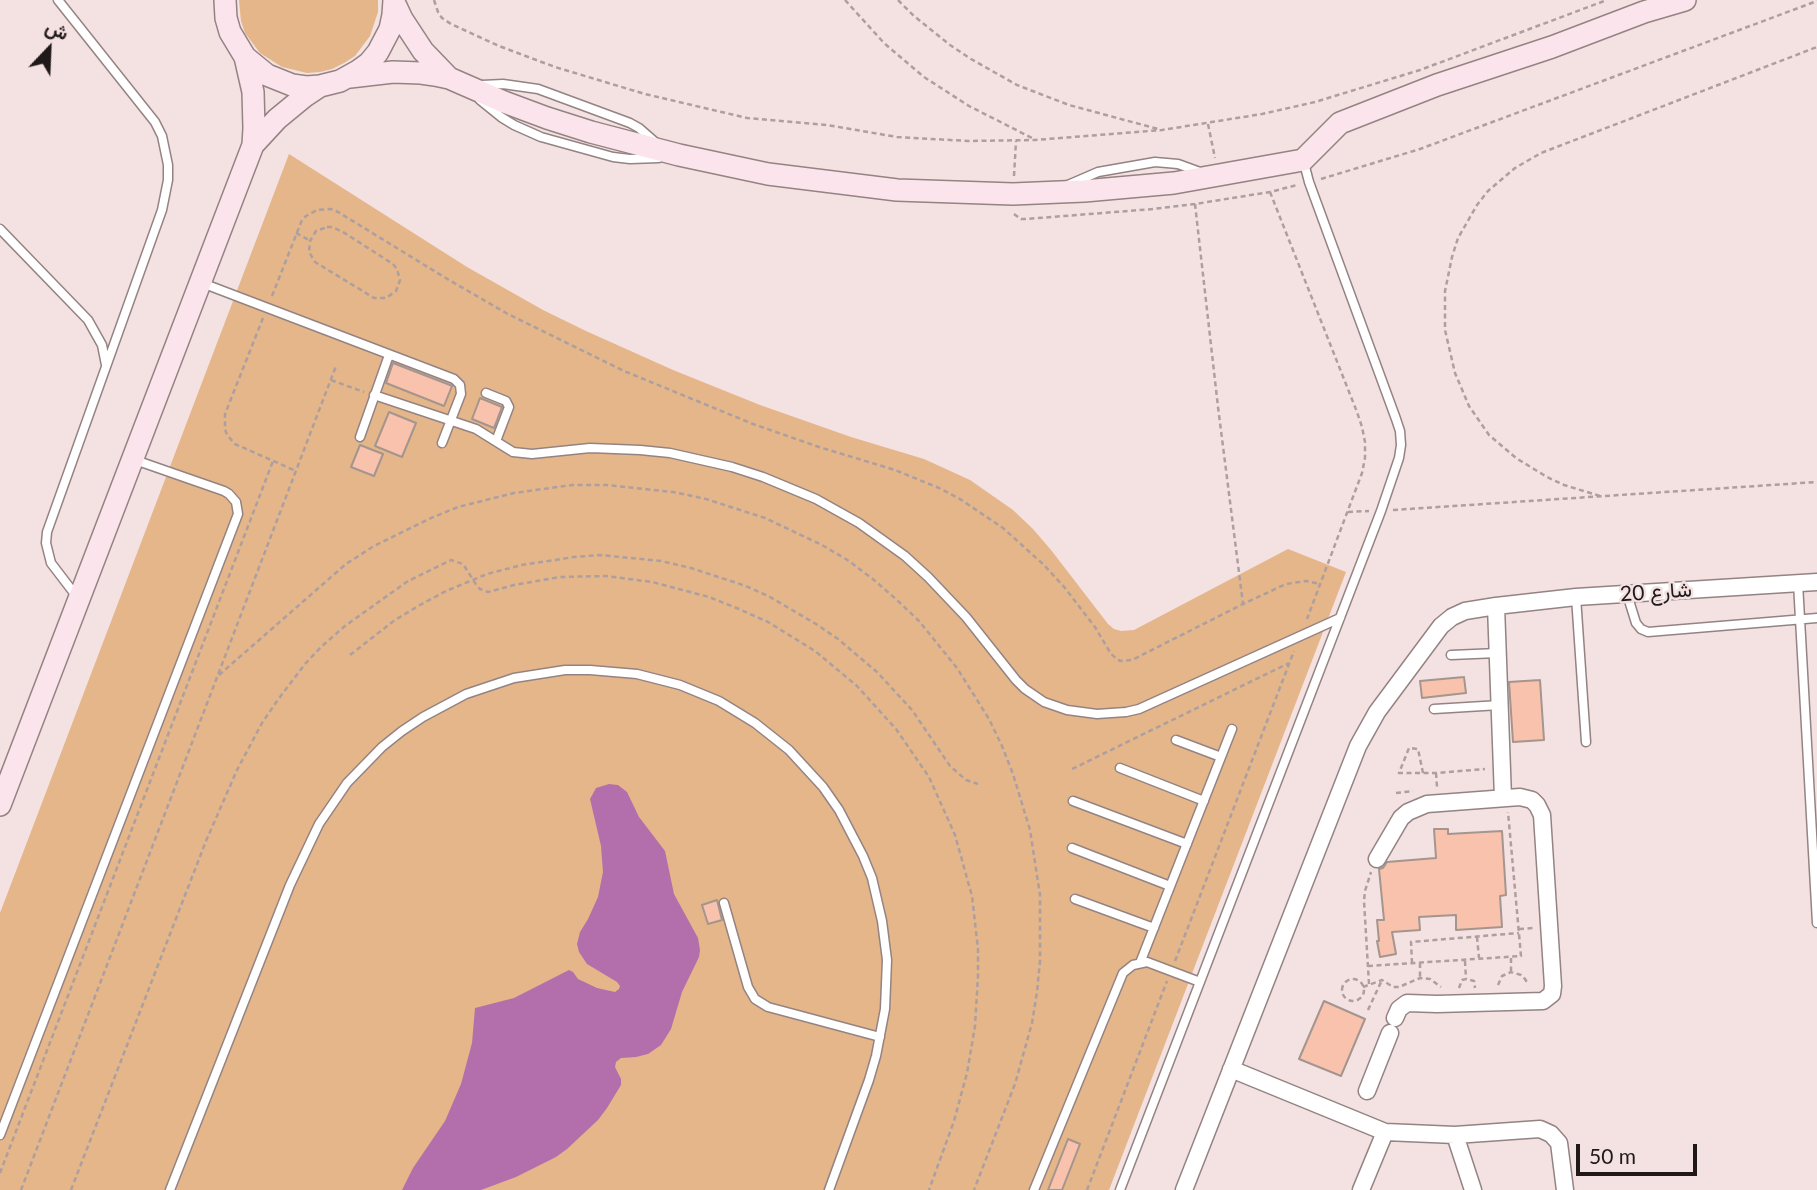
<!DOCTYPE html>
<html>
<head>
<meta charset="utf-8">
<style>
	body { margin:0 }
	#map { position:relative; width:1817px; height:1190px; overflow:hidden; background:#f4e1e1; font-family:Lato,Vazirmatn,sans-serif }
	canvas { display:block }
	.north { position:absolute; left:14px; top:14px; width:70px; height:70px; -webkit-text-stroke:5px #f4e1e1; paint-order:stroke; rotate:23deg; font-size:19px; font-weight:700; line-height:28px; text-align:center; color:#1f1919 }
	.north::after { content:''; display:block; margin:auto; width:24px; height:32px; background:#1f1919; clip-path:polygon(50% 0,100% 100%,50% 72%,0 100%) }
	.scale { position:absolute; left:1576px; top:1144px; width:121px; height:32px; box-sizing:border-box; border:4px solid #1f1919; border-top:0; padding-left:9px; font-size:21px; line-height:24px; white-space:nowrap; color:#1f1919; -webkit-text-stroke:5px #f4e1e1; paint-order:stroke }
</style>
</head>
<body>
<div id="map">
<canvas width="1817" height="1190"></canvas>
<div class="north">ش</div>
<div class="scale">50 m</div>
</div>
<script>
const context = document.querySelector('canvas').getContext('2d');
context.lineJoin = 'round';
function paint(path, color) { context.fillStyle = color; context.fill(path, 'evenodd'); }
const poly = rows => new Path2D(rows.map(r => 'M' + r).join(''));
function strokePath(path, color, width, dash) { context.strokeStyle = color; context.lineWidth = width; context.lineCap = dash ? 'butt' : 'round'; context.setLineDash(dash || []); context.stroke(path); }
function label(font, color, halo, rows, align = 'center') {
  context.font = font + ' Lato,Vazirmatn,sans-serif'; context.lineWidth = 5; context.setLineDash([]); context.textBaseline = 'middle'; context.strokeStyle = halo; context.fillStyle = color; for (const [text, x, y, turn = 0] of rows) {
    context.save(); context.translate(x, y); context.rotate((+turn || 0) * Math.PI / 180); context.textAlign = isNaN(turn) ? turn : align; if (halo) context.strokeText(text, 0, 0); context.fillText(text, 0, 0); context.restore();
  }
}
const green = poly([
	[239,0,378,0,378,12,370,36,355,56,344,63,332,69,320,72,307,73,282,67,260,53,245,33,241,21],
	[289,154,467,267,543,310,586,331,673,370,760,405,851,437,924,459,970,480,1013,510,1033,529,1051,550,1108,624,1114,629,1121,631,1134,630,1288,549,1346,572,1109,1190,0,1190,0,913]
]);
const water = poly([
	[609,784,618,785,627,792,639,817,665,851,674,894,698,938,700,950,699,957,682,992,671,1029,661,1045,648,1054,636,1057,621,1058,616,1062,615,1067,621,1079,621,1085,607,1108,598,1120,567,1149,556,1157,516,1177,481,1190,402,1190,413,1168,445,1121,461,1084,472,1043,475,1008,514,998,569,970,573,972,578,979,597,988,615,992,619,989,620,986,617,982,587,964,579,952,577,944,580,932,588,919,598,897,603,872,601,846,590,799,596,788]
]);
const building = poly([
	[393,363,450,385,452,386,444,406,386,383,393,363],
	[480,398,502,407,494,428,472,419,480,398],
	[389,412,416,423,402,457,375,446,389,412],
	[360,445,383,454,374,476,351,467,360,445],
	[1464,677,1466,693,1422,698,1420,681,1464,677],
	[1540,680,1544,740,1513,742,1509,682,1540,680],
	[1434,829,1448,829,1448,834,1502,831,1506,895,1500,896,1502,927,1456,930,1456,915,1419,917,1420,930,1392,932,1396,954,1380,957,1377,941,1379,941,1377,920,1384,920,1379,869,1383,868,1387,862,1436,858,1434,829],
	[717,900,722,920,708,924,702,905,717,900],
	[1324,1001,1365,1019,1341,1076,1299,1059,1324,1001],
	[1068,1139,1080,1144,1062,1190,1048,1190,1068,1139]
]);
const path = poly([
	[434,0,438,12,442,18,451,24,499,46,555,67,645,94,747,118,827,125,897,137,968,141,1035,140,1162,130,1262,114,1315,102,1420,70,1607,0],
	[845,0,884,43,924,77,969,106,1032,138],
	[898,0,914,16,950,45,971,59,1017,85,1069,105,1158,129],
	[1208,124,1215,158],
	[1014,176,1016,141],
	[1321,179,1420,149,1817,1],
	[1270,192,1357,412,1362,427,1365,442,1365,458,1362,473,1307,619],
	[1195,204,1218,407,1243,604],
	[1014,214,1021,219,1026,219,1153,209,1195,204,1270,192,1297,185],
	[327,227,332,227,343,232,393,264,397,269,400,280,396,291,386,298,374,298,315,262,309,252,310,241,316,231,327,227],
	[296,233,309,240],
	[272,296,302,220,306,216,317,210,331,209,338,212,449,280,506,313,624,371,753,424,819,447,895,470,939,488,960,499,1003,528,1044,565,1065,588,1095,627,1111,654,1120,661,1132,660,1243,604,1286,584,1306,581,1320,584],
	[263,318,225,414,225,429,227,435,235,444,296,471],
	[331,380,364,392],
	[1600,496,1564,485,1547,477,1516,458,1489,435,1469,406,1455,373,1445,330,1445,291,1452,257,1458,238,1477,205,1488,191,1515,168,1541,153,1817,47],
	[1393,510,1817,482],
	[1348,512,1369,511],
	[350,655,395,620,420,605,446,591,487,574,522,565,574,557,600,555,661,561,691,568,746,586,770,597,816,624,838,639,877,672,912,710,950,766,966,780,978,784],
	[219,675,346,564,374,546,431,518,458,507,514,493,572,485,606,485,673,492,706,499,765,518,822,545,849,561,874,580,897,600,919,621,957,668,989,719,1002,746,1013,774,1030,830,1040,895,1040,961,1037,992,1032,1023,1015,1084,974,1190],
	[1072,769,1289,663],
	[1423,773,1418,749,1409,748,1399,773,1436,773,1485,769],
	[1436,773,1437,787],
	[1396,793,1413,791],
	[1519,929,1533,928],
	[1477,937,1479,958],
	[1511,958,1511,972],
	[1175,961,1294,651],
	[1465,961,1466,979],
	[1412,963,1411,942,1519,933],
	[1420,963,1420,978],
	[1368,966,1521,956,1508,812],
	'1342 990a11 11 0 1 1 22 0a11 11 0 1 1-22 0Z',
	[1369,984,1364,901,1365,891,1371,872],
	[1498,985,1502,976,1511,972,1521,975,1525,979,1528,984],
	[1363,987,1382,980,1393,987,1399,987,1420,978,1430,979,1441,987],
	[1459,988,1462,980,1466,979,1474,981,1475,988],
	[1368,1010,1382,980],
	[0,1173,273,461],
	[21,1190,336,366],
	[71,1190,206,841,237,770,262,723,277,701,305,664,321,647,345,626,408,581,451,560,463,564,477,586,480,589,488,592,514,585,560,577,606,576,652,582,709,597,739,609,768,622,815,651,857,686,896,729,929,777,955,835,972,896,978,949,978,976,975,1026,967,1073,954,1121,929,1190],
	[1087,1190,1167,981]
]);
const lane = poly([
	[58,0,155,122,162,136,168,165,168,180,162,210,47,532,46,543,51,563,77,597],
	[482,85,503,84,538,89,630,123,639,128,655,142],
	[480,100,501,117,514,125,541,137,613,157,630,159,659,158],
	[1068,185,1098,172,1155,162,1178,164,1200,172],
	[0,229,88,320,102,345,106,365],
	[202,283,454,379,460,385,461,394,442,443],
	[486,393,506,401,509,407,496,441],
	[374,395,476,429,513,452,532,454,590,448,640,450,670,453,732,467,763,477,816,499,859,523,905,556,928,577,966,617,1016,680,1025,689,1044,702,1067,710,1097,714,1126,712,1139,709,1340,618],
	[360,437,389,355],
	[1798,583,1817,923],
	[1627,594,1636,623,1641,629,1648,632,1817,618],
	[1576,597,1586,742],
	[1451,655,1498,653],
	[1434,709,1500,705],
	[1176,740,1221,757],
	[1120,768,1204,801],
	[1073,801,1187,844],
	[1072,848,1170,886],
	[1075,899,1154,928],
	[724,903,748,987,755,999,768,1007,880,1037],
	[1140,963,1232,729],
	[0,1135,238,514,236,502,229,494,224,491,135,460],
	[170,1190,290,885,319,824,347,783,382,747,402,731,423,717,466,694,514,678,565,670,590,670,637,674,680,685,719,701,755,723,789,750,823,787,839,810,863,856,872,878,882,921,887,960,885,1009,876,1056,869,1080,829,1190],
	[1034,1190,1123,973,1133,965,1147,962,1200,982],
	[1120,1190,1381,511,1399,458,1401,445,1400,431,1396,419,1309,182,1304,163]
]);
const street = poly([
	[1496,606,1503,798],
	[1377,859,1401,818,1408,812,1427,804,1520,797,1532,800,1537,805,1542,815,1553,986,1552,994,1543,1001,1437,1004,1407,1003,1399,1009,1395,1018],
	[1231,1069,1385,1132,1455,1135,1540,1129,1551,1134,1559,1143,1565,1190],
	[1367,1091,1390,1033],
	[1455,1135,1473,1190],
	[1184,1190,1358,746,1377,712,1441,626,1452,617,1465,611,1496,606,1576,597,1817,582],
	[1361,1190,1385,1132]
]);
const secondary = poly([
	[225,0,226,18,230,32,245,57,267,75,292,85,306,87,320,86,340,81,358,71,369,63,378,52,390,29,393,15,394,0],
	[394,2,402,19,423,51,449,78],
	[350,77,393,72,421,73,435,75,449,78,504,102,547,118,591,132,679,155,768,174,897,190,1013,194,1084,191,1174,183,1303,160,1340,123,1437,85,1552,47,1644,12,1685,0],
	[253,145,277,119,305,96,320,86],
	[0,805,253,145,254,128,253,92,245,57]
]);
const streetNames = [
	["شارع 20",1656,592,-4]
];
paint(green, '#e4b689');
paint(water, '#b36fac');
paint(building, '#f9c2ac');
strokePath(building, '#a4958e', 2);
strokePath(lane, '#948383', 11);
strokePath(street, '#948383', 19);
strokePath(secondary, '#948383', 24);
strokePath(path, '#ad9f9f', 2.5, [5, 3.5]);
strokePath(lane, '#fff', 8);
strokePath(street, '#fff', 16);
strokePath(secondary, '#fce4ed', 21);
label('21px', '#1f1919', '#f4e1e1', streetNames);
</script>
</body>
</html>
